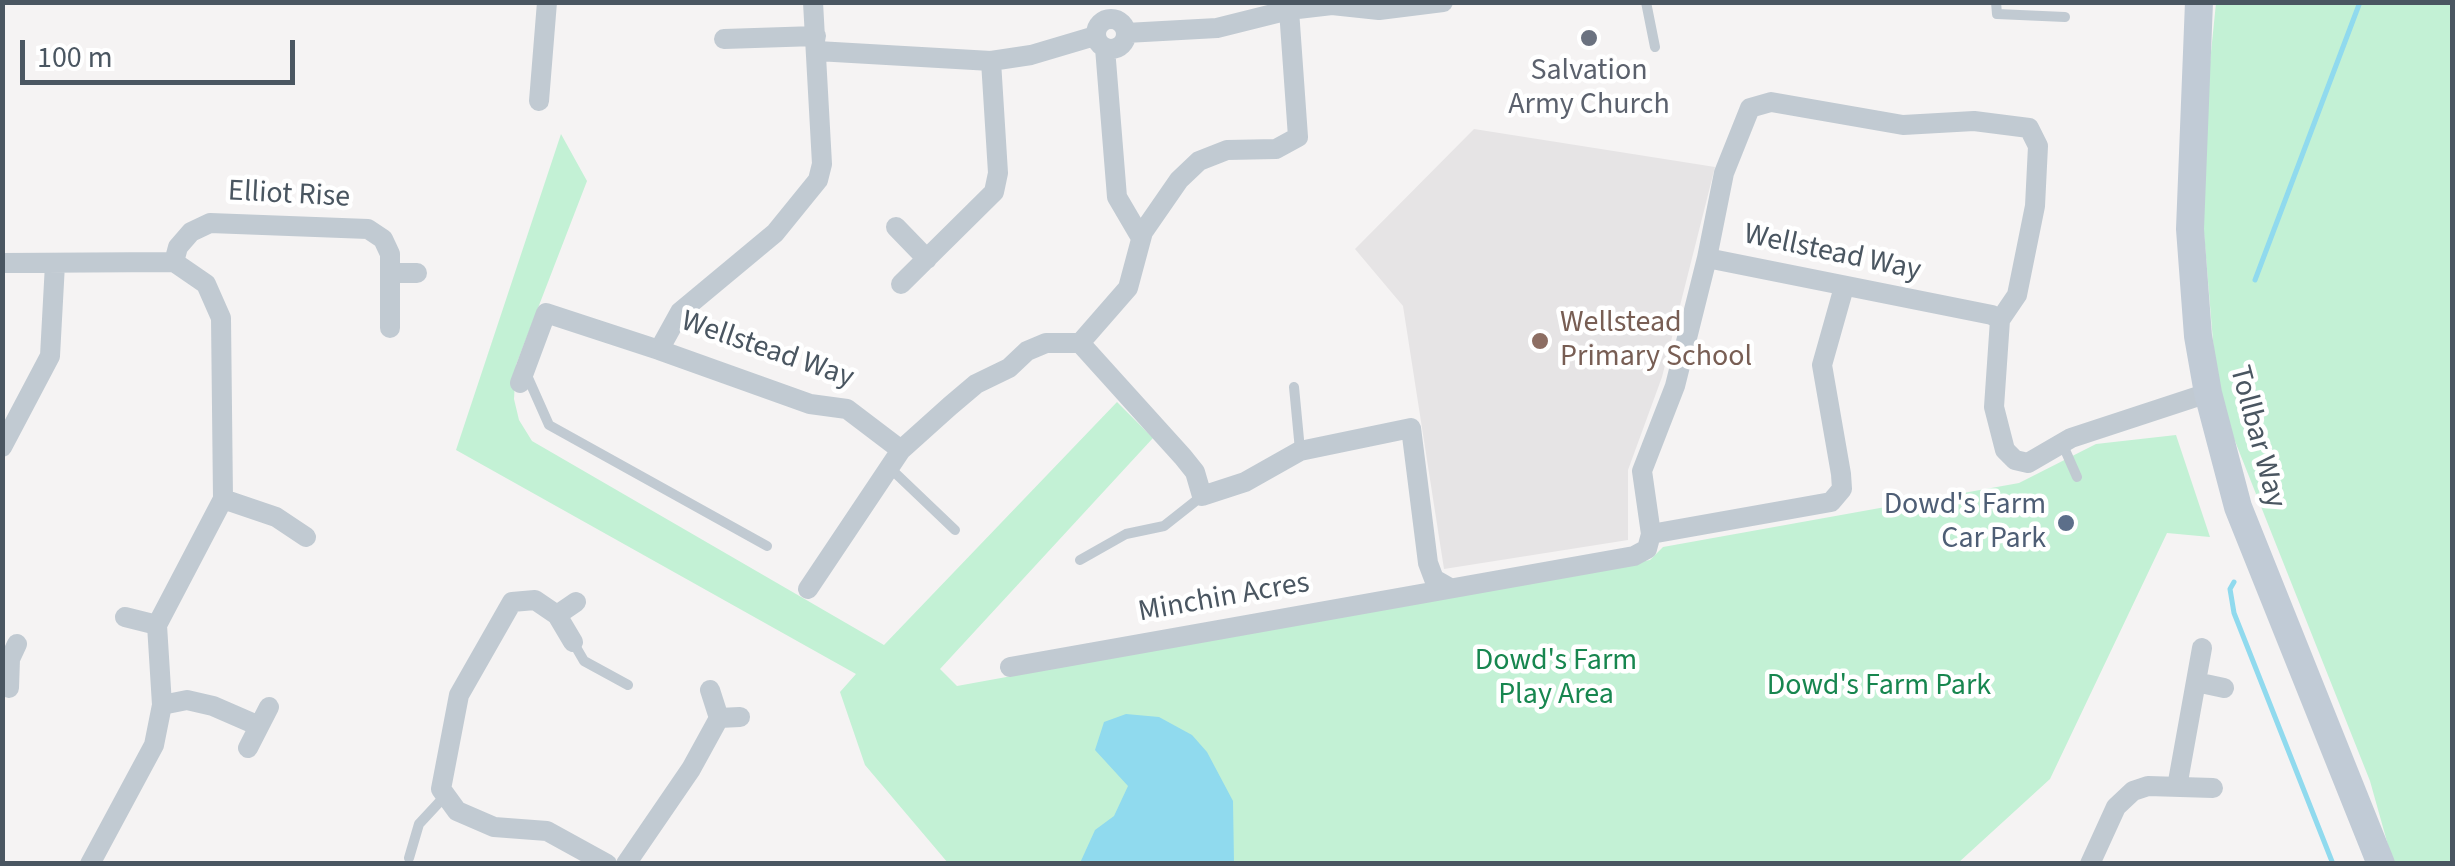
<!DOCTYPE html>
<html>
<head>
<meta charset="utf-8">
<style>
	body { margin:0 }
	#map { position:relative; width:2455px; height:866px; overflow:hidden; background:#f5f3f3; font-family:"Source Sans 3",sans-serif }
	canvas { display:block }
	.frame { position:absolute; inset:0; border:5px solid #4a5661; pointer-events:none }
	.scale { position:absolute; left:20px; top:40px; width:275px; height:45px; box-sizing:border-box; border:5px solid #4a5661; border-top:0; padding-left:12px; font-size:30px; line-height:35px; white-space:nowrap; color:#4a5661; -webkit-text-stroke:8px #fff; paint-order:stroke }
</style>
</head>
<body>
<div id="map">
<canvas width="2455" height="866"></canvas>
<div class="frame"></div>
<div class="scale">100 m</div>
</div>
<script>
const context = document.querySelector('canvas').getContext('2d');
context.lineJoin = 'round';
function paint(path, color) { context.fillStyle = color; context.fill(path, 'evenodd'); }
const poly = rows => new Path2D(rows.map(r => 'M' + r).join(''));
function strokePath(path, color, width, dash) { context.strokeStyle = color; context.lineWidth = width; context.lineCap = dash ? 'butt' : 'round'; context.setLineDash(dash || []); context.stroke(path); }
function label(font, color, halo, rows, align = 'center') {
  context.font = font + ' "Source Sans 3",sans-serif'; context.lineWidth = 9; context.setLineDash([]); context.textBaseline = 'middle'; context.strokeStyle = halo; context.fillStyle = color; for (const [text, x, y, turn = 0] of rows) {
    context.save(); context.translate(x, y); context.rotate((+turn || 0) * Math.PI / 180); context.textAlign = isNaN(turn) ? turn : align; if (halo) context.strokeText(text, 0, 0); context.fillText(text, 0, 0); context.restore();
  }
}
const education = poly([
	[1474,129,1715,167,1662,377,1628,470,1628,540,1444,569,1403,306,1355,249]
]);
const green = poly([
	[2216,3,2452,3,2452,863,2393,863,2370,781,2229,426,2215,365,2203,221,2207,92],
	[561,134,587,181,516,365,514,399,519,420,532,441,884,645,1117,402,1153,438,940,669,957,686,1650,560,1663,547,2019,483,2096,444,2176,435,2210,537,2167,533,2050,779,1958,863,948,863,865,765,840,692,856,674,456,450]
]);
const water = poly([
	[1126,714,1159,717,1192,735,1207,752,1233,801,1234,863,1080,863,1095,830,1114,816,1128,786,1095,750,1104,722]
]);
const stream = poly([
	[2255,280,2360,2],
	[2234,582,2230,589,2234,613,2333,864]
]);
const lane = poly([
	[1646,2,1655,47],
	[1996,2,1997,14,2065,17],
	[525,371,549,425,767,546],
	[1294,387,1300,450],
	[2062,443,2077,477],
	[890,468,955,530],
	[1080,560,1126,534,1164,526,1202,496],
	[573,642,584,661,628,685],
	[409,858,419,824,445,796]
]);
const street = poly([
	[813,2,822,164,818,180,775,233,680,312,659,350,810,404,847,409,901,450],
	'1096 34a15 15 0 1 1 30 0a15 15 0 1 1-30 0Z',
	[1126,33,1217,28,1289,10,1332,5,1379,10,1443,2],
	[724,39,816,36],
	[1105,48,1117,197,1141,238],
	[817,51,991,61,1031,55,1095,36],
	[539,101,547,2],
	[896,227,927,259],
	[1707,258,1724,173,1750,108,1771,102,1903,125,1974,121,2029,128,2038,146,2035,206,2017,295,2000,320],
	[174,262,178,247,191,232,210,223,368,229,383,239,390,254,390,328],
	[2,263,174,262,206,284,221,318,223,499,157,625,162,705,154,745,90,864],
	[392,273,417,273],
	[901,284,994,192,998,173,991,61],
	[1080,343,1128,288,1143,232,1179,180,1199,161,1227,150,1276,149,1298,137,1289,10],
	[520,383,546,313,659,350],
	[2,447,50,356,55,264],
	[223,499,276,517,306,537],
	[1651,534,1831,502,1842,489,1841,474,1822,365,1844,287],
	[808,589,901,450,950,406,976,384,1009,368,1027,351,1046,343,1080,343,1183,457,1195,472,1202,496,1245,482,1300,451,1411,428,1428,563,1434,579,1448,587],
	[557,615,576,602],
	[125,617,157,625],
	[573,642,557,615,535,600,512,602,459,695,441,789,457,811,494,827,547,831,607,864],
	[1010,667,1634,556,1647,549,1651,534,1642,471,1675,386,1707,258,1992,315,2000,320,1994,407,2005,450,2015,460,2028,463,2071,438,2208,393],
	[2196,682,2224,688],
	[9,688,10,659,17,644],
	[710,690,719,718],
	[162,705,187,700,213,706,259,726],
	[248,748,269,707],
	[2177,787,2202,648],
	[626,864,691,769,719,718,740,717],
	[2090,864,2116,807,2133,791,2148,786,2213,788]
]);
const secondary = poly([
	[2199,2,2190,229,2198,336,2208,393,2238,507,2381,864]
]);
const markers = [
	[1589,38,10,"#6b7280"],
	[1540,341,10,"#8d6e63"],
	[2066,523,10,"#5c6f8a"]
];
const worshipNames = [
	["Salvation",1589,72],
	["Army Church",1589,106]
];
const streetNames = [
	["Elliot Rise",289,196,3],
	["Wellstead Way",1832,254,12],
	["Wellstead Way",767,351,19],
	["Tollbar Way",2256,437,75],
	["Minchin Acres",1224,599,-10]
];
const educationNames = [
	["Wellstead",1560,324],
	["Primary School",1560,358]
];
const serviceNames = [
	["Dowd's Farm",2046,506],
	["Car Park",2046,540]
];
const parkNames = [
	["Dowd's Farm",1556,662],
	["Play Area",1556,696],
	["Dowd's Farm Park",1879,687]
];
paint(education, '#e6e4e5');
paint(green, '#c3f1d5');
paint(water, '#90daee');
strokePath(stream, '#90daee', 5);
strokePath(lane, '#c1cad2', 10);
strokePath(street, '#c1cad2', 20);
strokePath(secondary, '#c1cbd6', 28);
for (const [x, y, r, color] of markers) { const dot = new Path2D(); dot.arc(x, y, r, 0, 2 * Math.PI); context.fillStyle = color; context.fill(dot); strokePath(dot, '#fff', 4); }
label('30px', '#5b616d', '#fff', worshipNames);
label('30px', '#4a5661', '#fff', streetNames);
label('30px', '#785e54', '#fff', educationNames, 'left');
label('30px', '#4e5e75', '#fff', serviceNames, 'right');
label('30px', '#17864f', '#fff', parkNames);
</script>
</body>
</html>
